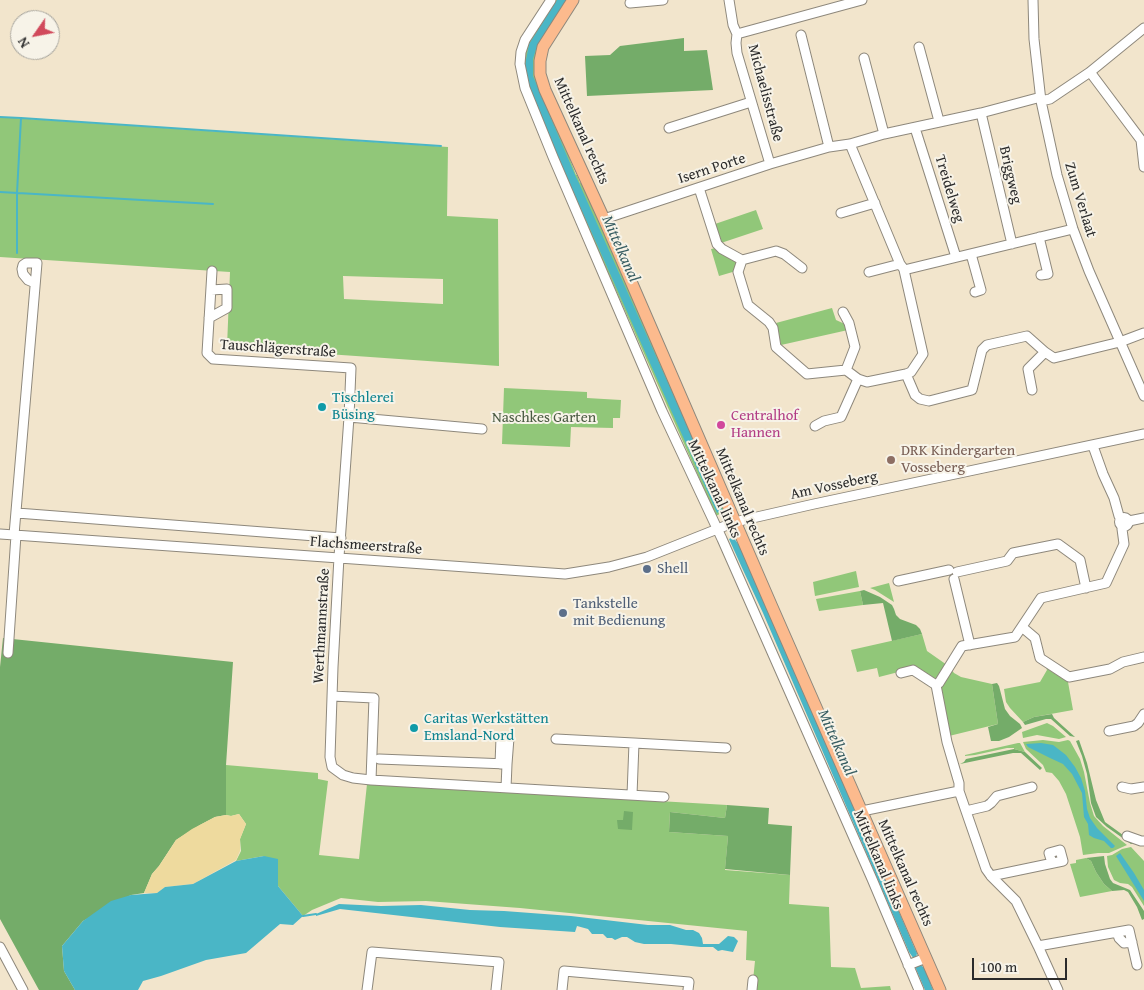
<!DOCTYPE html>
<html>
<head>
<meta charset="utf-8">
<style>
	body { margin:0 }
	#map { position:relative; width:1144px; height:990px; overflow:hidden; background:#f2e5cc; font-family:"Gentium Book Plus",serif }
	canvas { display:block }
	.north { position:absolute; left:10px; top:10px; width:50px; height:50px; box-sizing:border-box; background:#f7f3e8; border:1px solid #a5a39c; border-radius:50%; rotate:237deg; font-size:14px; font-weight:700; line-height:20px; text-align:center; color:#2b2b2b }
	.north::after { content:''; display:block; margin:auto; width:18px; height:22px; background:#d1495b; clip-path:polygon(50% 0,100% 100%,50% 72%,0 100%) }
	.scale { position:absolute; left:972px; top:958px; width:95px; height:22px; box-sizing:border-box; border:2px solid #2b2b2b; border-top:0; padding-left:6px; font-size:15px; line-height:18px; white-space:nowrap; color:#2b2b2b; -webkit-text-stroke:4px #f7f3e8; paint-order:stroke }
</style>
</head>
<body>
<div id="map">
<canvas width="1144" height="990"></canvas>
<div class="north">N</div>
<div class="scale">100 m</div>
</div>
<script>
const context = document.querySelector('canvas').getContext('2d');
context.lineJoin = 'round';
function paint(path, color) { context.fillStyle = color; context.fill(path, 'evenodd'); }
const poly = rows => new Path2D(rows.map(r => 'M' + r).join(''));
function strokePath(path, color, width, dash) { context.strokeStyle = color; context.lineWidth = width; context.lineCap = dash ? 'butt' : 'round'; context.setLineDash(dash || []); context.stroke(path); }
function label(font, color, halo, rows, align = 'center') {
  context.font = font + ' "Gentium Book Plus",serif'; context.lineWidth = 4; context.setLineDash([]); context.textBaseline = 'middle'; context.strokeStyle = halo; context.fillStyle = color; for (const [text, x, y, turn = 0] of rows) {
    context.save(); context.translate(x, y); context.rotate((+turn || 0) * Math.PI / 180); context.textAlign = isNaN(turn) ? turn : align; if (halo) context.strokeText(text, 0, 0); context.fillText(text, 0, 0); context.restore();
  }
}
const green = poly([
	[555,0,569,0,538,53,571,156,569,157,576,175,577,175,580,183,582,183,725,511,716,516,587,225,555,157,524,73,524,55,527,45,533,35],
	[0,117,448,147,447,216,498,219,499,366,227,347,230,272,0,257],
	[343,276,443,279,443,304,344,299],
	[756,210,763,229,721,243,715,224],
	[716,248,738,263,736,271,719,276,711,249],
	[832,308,836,320,847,325,848,330,781,345,776,323],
	[504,388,587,392,587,398,621,400,620,418,613,418,613,428,571,427,570,447,502,444],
	[856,571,859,587,815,596,813,582],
	[889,583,894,602,875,590,870,588],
	[860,591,863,605,819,611,816,599],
	[922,634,927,651,947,665,937,680,934,681,914,668,879,677,877,668,857,672,851,650],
	[1046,668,1068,682,1073,710,1034,717,1023,722,1010,708,1006,702,1004,689,1040,682,1047,670],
	[951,669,954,673,961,677,992,684,998,724,949,736,939,689],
	[1047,723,1053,726,1066,737,1059,739,1037,735,1023,738,1022,732],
	[1043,740,1059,742,1068,740,1070,741,1080,759,1084,772,1090,803,1094,816,1103,826,1127,845,1109,853,1098,853,1083,855,1080,837,1066,794,1059,781,1052,773,1046,772,1043,765,1026,749,1023,742],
	[1018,743,1020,743,1025,752,1014,749,1014,748,1007,748,975,755,965,756,965,755],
	[226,765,318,773,318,779,328,781,319,855,359,859,367,784,727,805,725,818,670,812,669,832,728,836,725,870,790,875,789,904,829,907,831,967,855,968,861,988,890,986,891,990,752,990,755,961,746,960,747,931,520,908,426,901,378,902,341,898,312,910,303,916,278,886,264,856,236,861,241,851,240,839,246,824,239,814,231,816,226,815],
	[1131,847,1144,861,1144,906,1132,887,1128,884,1120,883,1114,880,1108,867,1107,856,1112,855,1122,849],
	[1086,858,1091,861,1096,872,1104,884,1112,891,1080,897,1070,864,1076,863,1076,860]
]);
const forest = poly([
	[684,38,684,51,707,50,713,90,587,96,585,56,610,55,620,46],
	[864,590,880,597,892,605,894,609,896,615,900,619,916,625,920,629,922,634,892,641,883,603,863,605,860,591],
	[3,638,233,662,226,765,226,815,215,817,200,825,176,840,159,866,152,874,144,893,131,895,83,921,62,946,64,971,75,990,39,990,0,919,0,667],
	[997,683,999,686,1005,709,1010,716,1020,724,1022,728,1009,737,999,741,991,741,988,727,998,724,992,684],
	[1052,714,1054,718,1075,737,1070,736,1051,719,1046,719,1025,725,1023,722,1034,717],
	[1079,740,1087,763,1096,800,1105,822,1134,843,1131,844,1107,827,1096,817,1091,803,1087,774,1082,756,1076,741],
	[1014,749,1025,752,1042,768,1040,770,1021,753,1013,753,960,764,964,762,966,759],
	[727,805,769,808,768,824,792,826,790,875,725,869,728,836,669,832,670,812,725,818],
	[624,811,633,812,632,830,618,829,617,820,623,820],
	[1104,856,1105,864,1110,879,1113,883,1130,890,1144,911,1144,919,1142,920,1137,907,1128,892,1124,890,1112,891,1104,884,1096,872,1091,861,1086,858]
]);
const sand = poly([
	[239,814,246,824,240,839,240,851,236,860,193,884,165,887,157,893,144,893,152,874,159,866,176,840,192,829,215,817,226,815,231,816]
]);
const water = poly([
	[557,0,566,0,537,46,533,59,533,76,576,177,579,183,693,439,701,462,722,510,717,513,565,173,537,108,527,81,525,65,529,44],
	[733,537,739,545,845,785,855,810,915,949,917,953,916,959,914,959,909,952,763,613,743,570,729,539],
	[1041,743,1053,745,1066,755,1075,767,1081,778,1085,791,1087,809,1090,818,1097,828,1115,846,1113,848,1111,848,1104,841,1094,838,1089,835,1088,824,1084,817,1082,793,1072,774,1063,764,1050,758,1028,747,1026,744],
	[1120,853,1134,873,1144,890,1144,901,1116,856],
	[264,856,278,859,278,886,303,916,293,925,280,924,246,953,206,960,161,976,143,981,138,990,75,990,64,971,62,946,83,921,111,901,131,895,157,893,165,887,193,884,236,861],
	[339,904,381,906,421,905,470,910,504,911,571,916,648,925,670,925,686,930,693,930,699,933,702,938,703,944,719,944,728,936,734,937,738,941,733,952,722,950,718,951,713,947,701,947,671,944,644,944,635,942,627,937,622,937,615,940,612,938,607,938,603,934,592,934,588,929,577,926,575,932,500,927,340,909,316,916,316,914],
	[920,964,925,969,933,990,925,990,916,969,916,965]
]);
const stream = poly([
	[0,117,21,118],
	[0,192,213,204],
	[17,253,17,193,21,118,441,146],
	[303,916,316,914]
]);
const minor = poly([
	[551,0,525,40,521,52,520,64,525,88,553,157,662,411,722,539,872,879,919,990],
	[729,0,733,25,737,34,736,43,737,53,770,164],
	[1033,0,1034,39,1041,101,1057,175,1073,229,1089,271,1144,396],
	[630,3,663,0],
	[737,34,862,0],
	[801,35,829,147],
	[919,47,939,121],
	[864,58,884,134],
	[1090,72,1141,140,1144,167],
	[1041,101,1050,99,1090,72,1144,28],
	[981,113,1012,244],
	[669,128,751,102],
	[915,128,956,257],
	[850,144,900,264],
	[699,188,717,244,722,249,742,260,776,251,784,254,802,268],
	[841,213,875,203],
	[604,219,770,164,829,147,850,144,884,134,981,113,1041,97],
	[1039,237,1048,274,1041,275],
	[971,254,981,290,975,292],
	[742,260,738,272,748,305,769,322,773,328,776,347,807,374,846,370,858,379,867,382,906,374,911,372,923,354,904,270,1073,229],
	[212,271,207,353,213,359,351,368,349,417,339,557,333,667,330,757,332,767,343,775,353,778,371,780,374,698,332,696],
	[869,272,900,264,903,268],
	[843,312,849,323,855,347,846,370],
	[209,318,227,308,227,289,211,290],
	[906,374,915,395,920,399,929,401,972,390,982,350,987,345,1027,336,1045,352,1054,358,1120,342,1144,333],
	[1032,390,1028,369,1045,352],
	[349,417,482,429],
	[815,426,824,421,841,417,858,379],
	[1093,446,1103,474,1114,498,1119,516,1121,518],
	[17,513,341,538],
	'1119.5 522a4.5 4.5 0 1 1 9 0a4.5 4.5 0 1 1-9 0Z',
	[1129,521,1144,518],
	[0,534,565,574,609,567,647,557,735,522,814,504,1144,434],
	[14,535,37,263,26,263,23,265,22,269,23,274,28,280,35,283],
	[957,572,1007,561,1013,553,1058,544,1080,560,1086,588],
	[954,579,970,645],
	[898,581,949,570],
	[1022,627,1035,638,1040,658,1069,677,1110,669,1123,662,1144,657],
	[8,653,16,535],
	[901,673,913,670,936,685,939,683,962,646,1015,637,1041,598,1106,583,1124,544,1122,529,1123,527],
	[936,685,947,742,959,783,959,791,986,869,991,876,1016,901,1038,946,1058,990],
	[1109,731,1134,726,1138,723,1144,714],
	[556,739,634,743],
	[379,759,507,764,506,788],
	[500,764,501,738,509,738,507,764],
	[371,780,664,797],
	[1122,787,1131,789,1144,787],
	[632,795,634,743,726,748],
	[862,811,959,791],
	[966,811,987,806,991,803,997,796,1032,787],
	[1127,836,1141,841,1144,841],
	[991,876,1063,861,1060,850,1049,853,1052,863],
	[1117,932,1119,938,1124,943,1132,942],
	[1038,946,1129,930,1137,965],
	[0,947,23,990],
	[908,965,926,958],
	[367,990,372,952,499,962,496,990],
	[562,990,564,971,689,982,688,990],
	[752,990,753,980]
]);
const major = poly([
	[573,0,543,47,540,61,540,74,545,90,604,219,772,607,940,990]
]);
const markers = [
	[322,407,5,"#0f9aa8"],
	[721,425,5,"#d1479c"],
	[891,460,5,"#8d6e63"],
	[647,569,5,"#5c6f8a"],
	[563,613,5,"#5c6f8a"],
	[414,728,5,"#0f9aa8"]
];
const streetNames = [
	["Michaelisstraße",765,93,75],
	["Mittelkanal rechts",581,131,66],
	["Isern Porte",712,169,-18],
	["Briggweg",1010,175,77],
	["Treidelweg",949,189,73],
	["Zum Verlaat",1080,200,73],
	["Tauschlägerstraße",278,349,4],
	["Am Vosseberg",834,486,-12],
	["Mittelkanal links",714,489,65],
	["Mittelkanal rechts",742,502,67],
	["Flachsmeerstraße",366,546,4],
	["Werthmannstraße",322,626,-87],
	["Mittelkanal links",878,860,67],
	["Mittelkanal rechts",905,873,66]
];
const cultureNames = [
	["Tischlerei",332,398],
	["Büsing",332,415],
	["Caritas Werkstätten",424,719],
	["Emsland-Nord",424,736]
];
const hotelNames = [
	["Centralhof",731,416],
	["Hannen",731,433]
];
const parkNames = [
	["Naschkes Garten",544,418]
];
const educationNames = [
	["DRK Kindergarten",901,451],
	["Vosseberg",901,468]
];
const serviceNames = [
	["Shell",657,569],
	["Tankstelle",573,604],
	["mit Bedienung",573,621]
];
const waterNames = [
	["Mittelkanal",620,249,66],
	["Mittelkanal",836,743,66]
];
paint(green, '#91c779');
paint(forest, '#74ac69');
paint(sand, '#eeda9e');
paint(water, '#4ab6c6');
strokePath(stream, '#4ab6c6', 2);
strokePath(minor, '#8e887c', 11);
strokePath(major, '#8e887c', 13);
strokePath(minor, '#fff', 9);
strokePath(major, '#fcba8d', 11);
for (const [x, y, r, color] of markers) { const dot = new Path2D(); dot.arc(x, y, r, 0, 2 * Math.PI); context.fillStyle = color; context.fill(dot); strokePath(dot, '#f7f3e8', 2); }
label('15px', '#2b2b2b', '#f7f3e8', streetNames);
label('15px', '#0d838f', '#f7f3e8', cultureNames, 'left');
label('15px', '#b23c85', '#f7f3e8', hotelNames, 'left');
label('15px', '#4a5a42', '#f7f3e8', parkNames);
label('15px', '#785e54', '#f7f3e8', educationNames, 'left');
label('15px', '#4e5e75', '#f7f3e8', serviceNames, 'left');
label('italic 16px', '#365c61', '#f7f3e8', waterNames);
</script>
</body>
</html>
